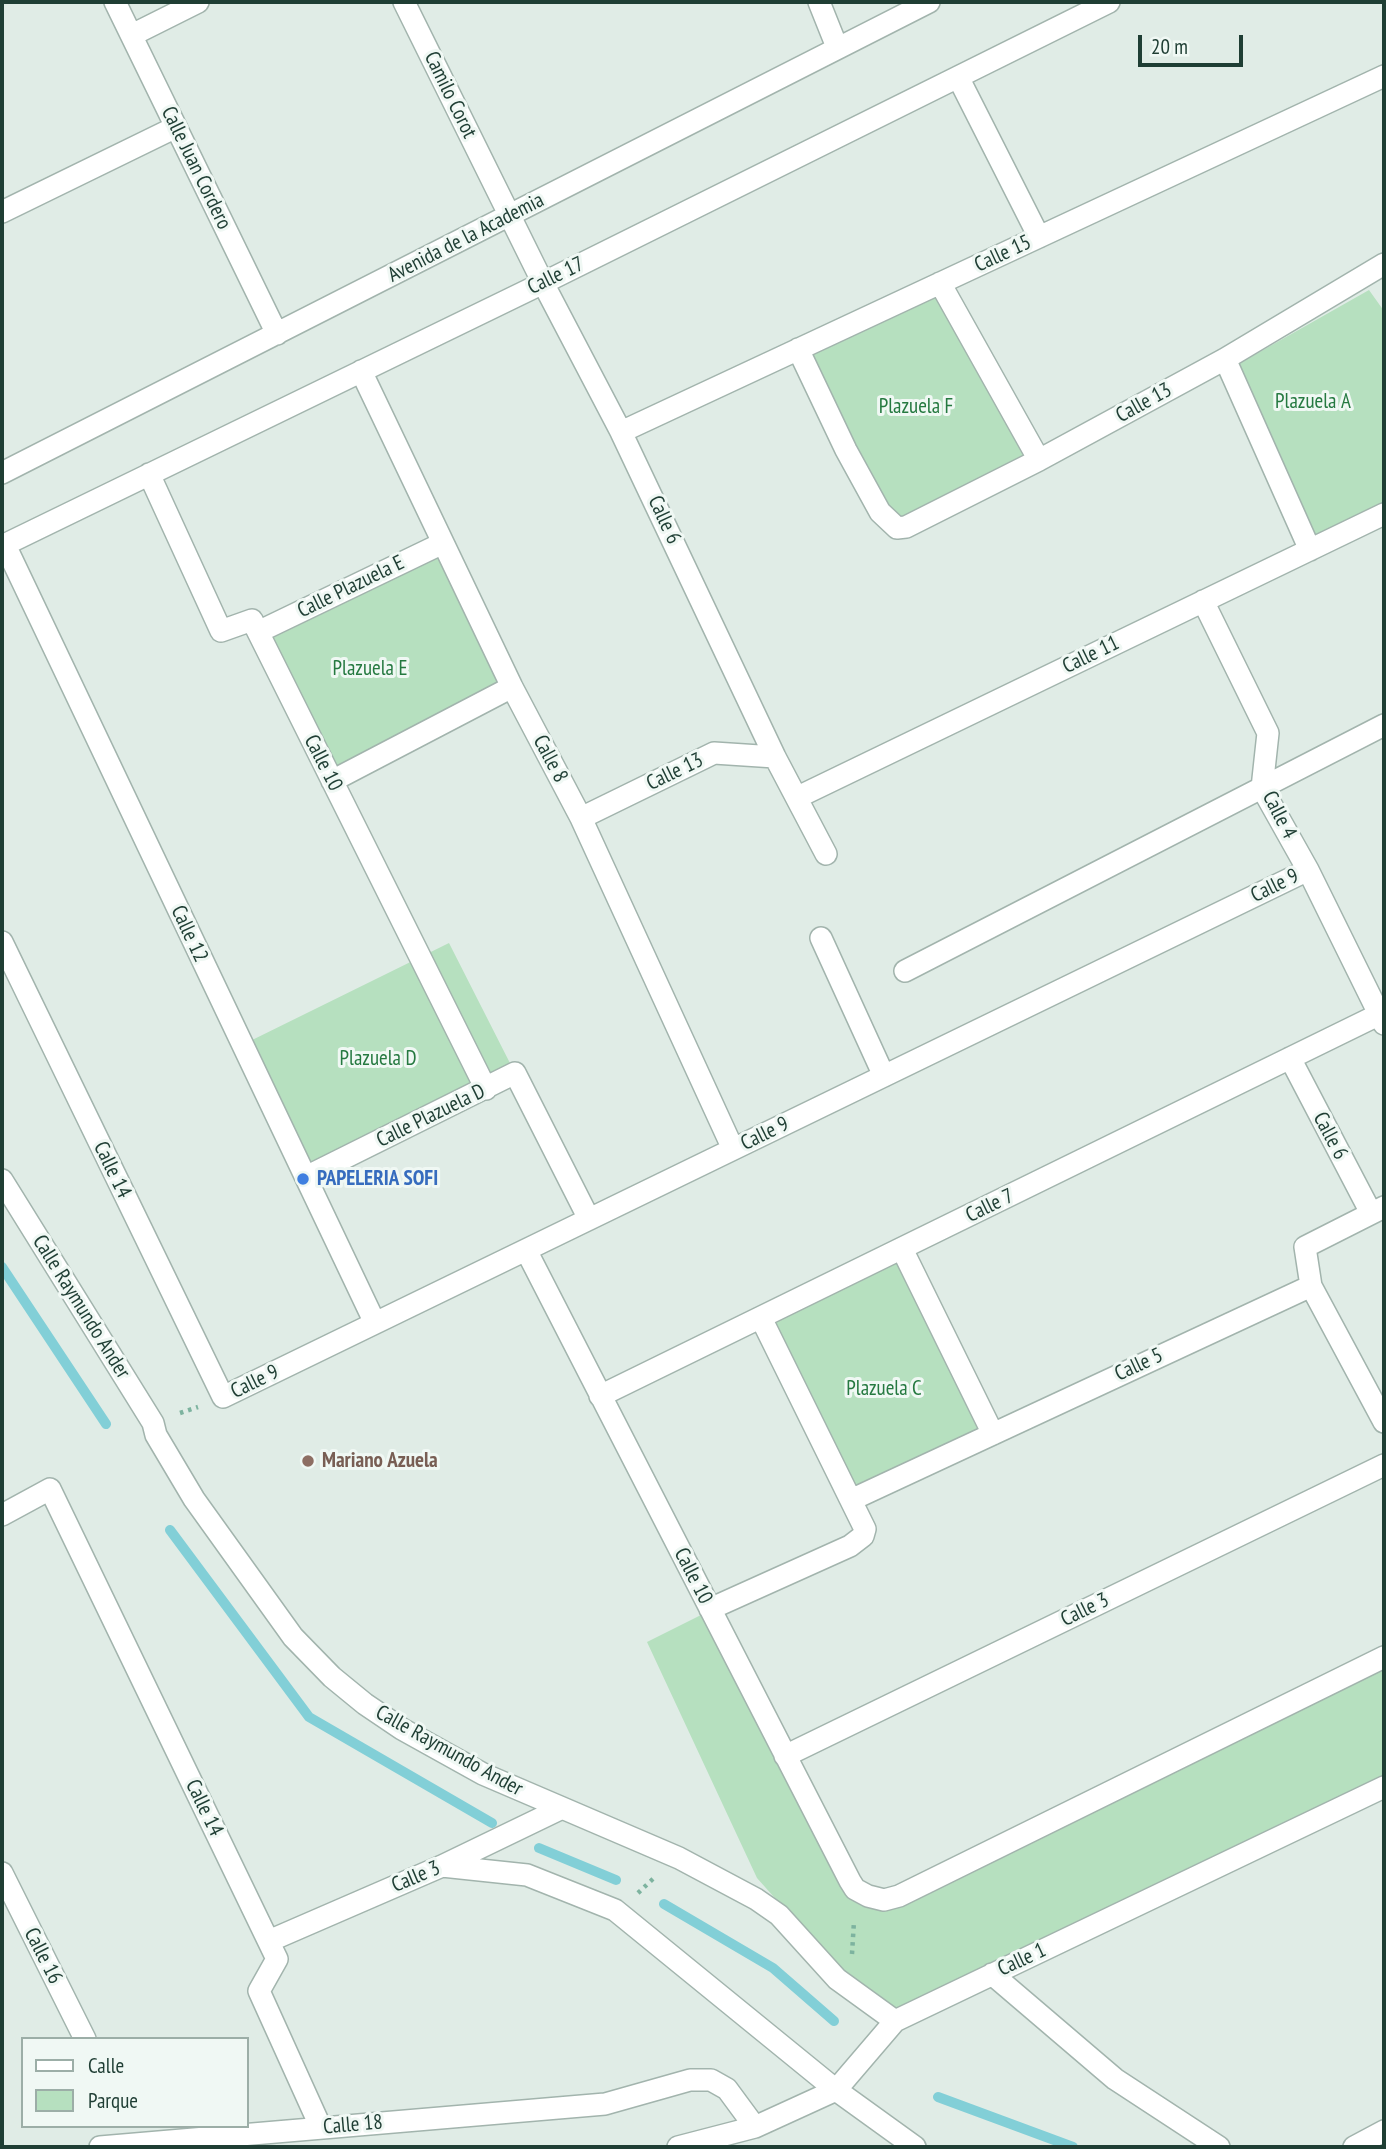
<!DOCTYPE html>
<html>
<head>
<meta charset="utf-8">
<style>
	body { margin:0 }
	#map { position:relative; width:1386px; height:2149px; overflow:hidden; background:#e0ece6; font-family:"PT Sans Narrow",sans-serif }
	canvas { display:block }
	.frame { position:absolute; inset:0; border:4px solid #1f3e34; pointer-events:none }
	.legend { position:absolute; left:21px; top:2037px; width:228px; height:91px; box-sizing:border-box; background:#f0f8f4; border:2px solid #9caea7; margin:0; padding:9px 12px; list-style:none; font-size:21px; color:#1f3e34 }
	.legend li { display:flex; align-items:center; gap:14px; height:35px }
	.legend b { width:35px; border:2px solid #9caea7 }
	.scale { position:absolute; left:1138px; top:35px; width:105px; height:32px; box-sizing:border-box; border:4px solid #1f3e34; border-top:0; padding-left:9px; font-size:21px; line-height:24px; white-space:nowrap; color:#1f3e34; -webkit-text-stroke:5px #f0f8f4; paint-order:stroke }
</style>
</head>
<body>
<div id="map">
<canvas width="1386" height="2149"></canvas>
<div class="frame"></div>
<ul class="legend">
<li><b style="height:9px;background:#fff"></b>Calle</li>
<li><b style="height:19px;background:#b6e0bf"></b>Parque</li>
</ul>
<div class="scale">20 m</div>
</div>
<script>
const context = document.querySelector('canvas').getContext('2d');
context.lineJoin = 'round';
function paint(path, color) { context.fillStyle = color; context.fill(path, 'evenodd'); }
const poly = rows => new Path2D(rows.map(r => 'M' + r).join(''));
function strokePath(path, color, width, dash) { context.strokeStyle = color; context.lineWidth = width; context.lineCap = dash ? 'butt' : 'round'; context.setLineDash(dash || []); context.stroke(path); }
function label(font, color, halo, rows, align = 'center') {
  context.font = font + ' "PT Sans Narrow",sans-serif'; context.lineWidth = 6; context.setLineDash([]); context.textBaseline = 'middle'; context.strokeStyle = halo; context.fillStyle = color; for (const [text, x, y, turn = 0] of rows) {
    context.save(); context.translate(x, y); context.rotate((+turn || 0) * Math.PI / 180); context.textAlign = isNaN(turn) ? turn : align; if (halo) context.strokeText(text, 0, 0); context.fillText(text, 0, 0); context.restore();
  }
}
const green = poly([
	[940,283,1039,460,897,528,798,349],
	[1369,290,1384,311,1384,514,1310,550,1219,375],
	[443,543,512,687,332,781,258,632],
	[449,943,515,1073,308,1176,242,1045],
	[902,1249,993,1434,851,1500,761,1318],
	[707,1612,838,1883,890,1904,1384,1662,1384,1781,895,2014,846,1978,757,1878,647,1642]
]);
const stream = poly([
	[2,1267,106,1424],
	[170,1530,309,1717,492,1823],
	[539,1848,616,1880],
	[664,1904,773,1968,834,2021],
	[938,2097,1073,2147]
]);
const path = poly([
	[180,1413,198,1407],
	[638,1893,655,1877],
	[852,1954,854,1921]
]);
const street = poly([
	[115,2,277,334],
	[404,2,543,283,621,432,775,757,826,854],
	[819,2,837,47],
	[132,35,198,2],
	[958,77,1039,237],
	[2,212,176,127],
	[940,283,1039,460],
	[798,349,846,450,880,512,897,528,906,527,1039,460,1225,359,1384,264],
	[1225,359,1310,550],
	[361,371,512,687,581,818,733,1149],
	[621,432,1384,76],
	[2,473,929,2],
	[149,474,221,631,252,620,486,1089],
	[5,545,375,1323],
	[2,546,543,283,1109,2],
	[1203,601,1268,733,1262,788,1308,870,1384,1024],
	[258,632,443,543],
	[332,781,512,687],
	[798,797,1384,514],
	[581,818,714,753,775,757],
	[821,938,884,1076],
	[2,942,223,1397,1308,870],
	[905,971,1384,725],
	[1290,1058,1371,1213],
	[308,1176,515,1073,589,1219],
	[2,1180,153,1423,156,1435,194,1499,293,1637,332,1677,365,1704,402,1729,483,1774,679,1858,756,1899,779,1915,837,1979,895,2021],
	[902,1249,993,1434],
	[526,1250,850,1881,855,1889,868,1896,884,1900,899,1896,1384,1657],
	[1311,1286,1384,1422],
	[600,1396,1380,1014],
	[851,1500,1311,1286,1305,1247,1384,1207],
	[2,1515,50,1489,277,1959,259,1991,321,2128],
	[710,1609,850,1546,863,1536,865,1529,761,1318],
	[785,1756,1384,1465],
	[442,1866,527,1875,615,1910,836,2090,915,2147],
	[2,1873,85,2039],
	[269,1941,442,1866,560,1809],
	[992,1974,1115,2079,1219,2147],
	[100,2147,605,2104,690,2080,711,2080,727,2089,755,2127],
	[678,2147,755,2127,836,2090,895,2021,1384,1787],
	[1354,2147,1384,2131]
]);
const markers = [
	[303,1179,7,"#3f7fe0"],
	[308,1461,7,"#8d6e63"]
];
const streetNames = [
	["Camilo Corot",450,95,64],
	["Calle Juan Cordero",196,168,64],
	["Avenida de la Academia",466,238,-27],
	["Calle 15",1003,254,-25],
	["Calle 17",556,276,-26],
	["Calle 13",1144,403,-29],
	["Calle 6",664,520,65],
	["Calle Plazuela E",351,587,-26],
	["Calle 11",1091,655,-26],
	["Calle 8",550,759,62],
	["Calle 10",323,763,63],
	["Calle 13",675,772,-26],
	["Calle 4",1279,815,63],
	["Calle 9",1275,886,-26],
	["Calle 12",189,934,65],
	["Calle Plazuela D",431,1116,-26],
	["Calle 9",765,1134,-26],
	["Calle 6",1330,1136,62],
	["Calle 14",112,1170,64],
	["Calle 7",990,1206,-26],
	["Calle Raymundo Ander",81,1307,58],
	["Calle 5",1139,1365,-25],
	["Calle 9",255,1382,-26],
	["Calle 10",693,1576,63],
	["Calle 3",1085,1610,-26],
	["Calle Raymundo Ander",449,1751,29],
	["Calle 14",204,1808,64],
	["Calle 3",416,1877,-23],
	["Calle 16",43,1956,63],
	["Calle 1",1022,1960,-25],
	["Calle 18",353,2125,-5]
];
const parkNames = [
	["Plazuela A",1313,402],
	["Plazuela F",916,407],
	["Plazuela E",370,669],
	["Plazuela D",378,1059],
	["Plazuela C",884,1389]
];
const shopNames = [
	["PAPELERIA SOFI",317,1179]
];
const educationNames = [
	["Mariano Azuela",322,1461]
];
paint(green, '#b6e0bf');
strokePath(stream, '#82cfd7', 10);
strokePath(street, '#a2b4ad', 24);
strokePath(path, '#7db39f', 4.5, [3.5, 5]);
strokePath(street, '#fff', 21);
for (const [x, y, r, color] of markers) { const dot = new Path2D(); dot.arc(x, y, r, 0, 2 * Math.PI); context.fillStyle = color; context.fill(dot); strokePath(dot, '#f0f8f4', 2.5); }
label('21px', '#1f3e34', '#f0f8f4', streetNames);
label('21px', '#257940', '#f0f8f4', parkNames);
label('bold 21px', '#366cbe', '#f0f8f4', shopNames, 'left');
label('bold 21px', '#785e54', '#f0f8f4', educationNames, 'left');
</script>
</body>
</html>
